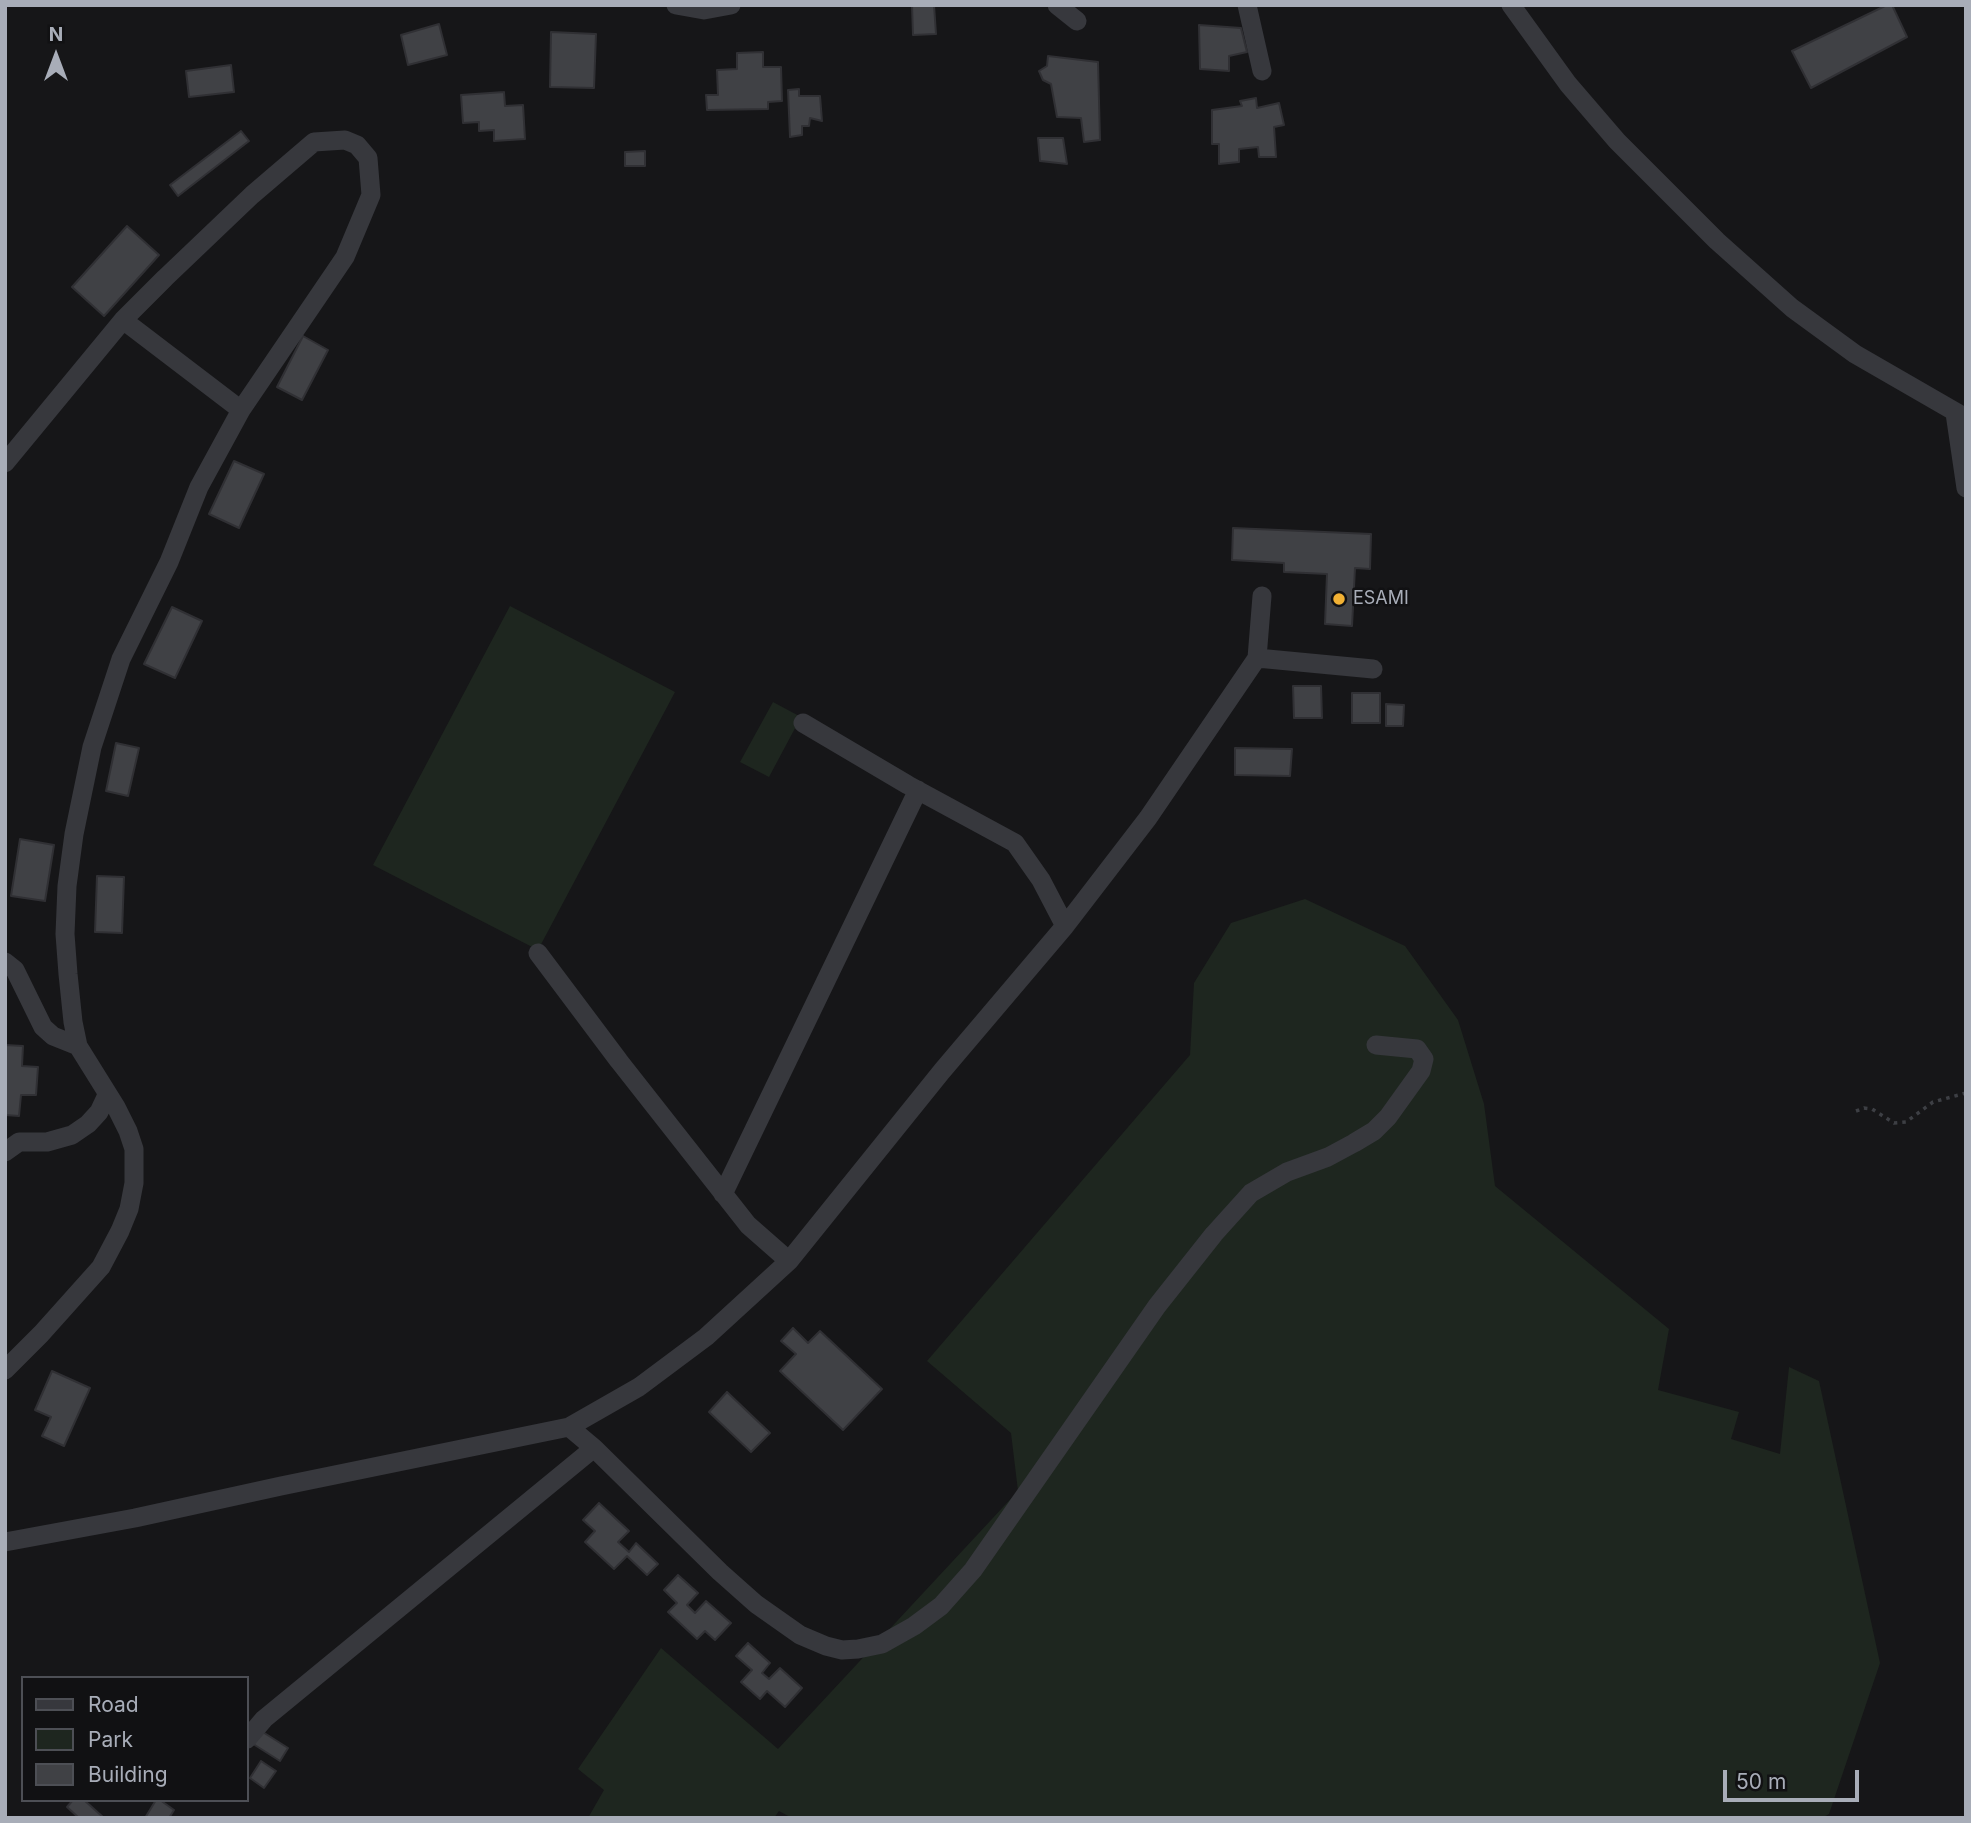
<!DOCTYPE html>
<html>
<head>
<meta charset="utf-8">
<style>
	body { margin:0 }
	#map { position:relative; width:1971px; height:1823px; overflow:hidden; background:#161618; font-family:Inter,sans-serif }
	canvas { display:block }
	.frame { position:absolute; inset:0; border:7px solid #a8adb8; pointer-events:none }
	.legend { position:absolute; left:21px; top:1676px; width:228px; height:126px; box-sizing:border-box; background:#111113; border:2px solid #4d4f55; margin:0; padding:9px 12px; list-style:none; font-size:21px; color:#a8adb8 }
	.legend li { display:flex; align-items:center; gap:14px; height:35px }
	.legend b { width:35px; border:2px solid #4d4f55 }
	.north { position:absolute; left:21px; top:21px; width:70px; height:70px; -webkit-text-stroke:5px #111113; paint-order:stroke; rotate:0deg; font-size:19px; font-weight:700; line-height:28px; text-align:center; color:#a8adb8 }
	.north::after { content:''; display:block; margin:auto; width:24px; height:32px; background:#a8adb8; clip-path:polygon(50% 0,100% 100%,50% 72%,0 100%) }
	.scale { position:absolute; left:1723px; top:1770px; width:136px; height:32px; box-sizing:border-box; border:4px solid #a8adb8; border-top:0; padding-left:9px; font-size:21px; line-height:24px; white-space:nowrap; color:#a8adb8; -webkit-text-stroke:5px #111113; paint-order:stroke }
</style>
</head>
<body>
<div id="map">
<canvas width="1971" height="1823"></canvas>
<div class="frame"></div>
<ul class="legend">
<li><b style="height:9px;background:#37383d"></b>Road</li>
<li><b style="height:19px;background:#1e261f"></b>Park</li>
<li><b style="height:19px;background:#404145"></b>Building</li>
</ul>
<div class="north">N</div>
<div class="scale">50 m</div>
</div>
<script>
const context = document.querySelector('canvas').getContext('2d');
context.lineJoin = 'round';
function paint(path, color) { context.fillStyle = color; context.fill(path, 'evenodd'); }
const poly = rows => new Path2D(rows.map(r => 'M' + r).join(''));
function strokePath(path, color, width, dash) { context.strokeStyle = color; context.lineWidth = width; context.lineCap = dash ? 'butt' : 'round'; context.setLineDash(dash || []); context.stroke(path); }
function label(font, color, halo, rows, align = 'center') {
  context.font = font + ' Inter,sans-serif'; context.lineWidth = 5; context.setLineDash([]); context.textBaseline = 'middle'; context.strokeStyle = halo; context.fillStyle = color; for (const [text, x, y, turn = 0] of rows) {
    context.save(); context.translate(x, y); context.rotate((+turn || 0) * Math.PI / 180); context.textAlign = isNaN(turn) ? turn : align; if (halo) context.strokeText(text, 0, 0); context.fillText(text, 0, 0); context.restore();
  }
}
const green = poly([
	[510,606,675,692,538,950,373,865],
	[773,702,801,717,769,777,740,762],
	[1305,899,1405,946,1458,1020,1484,1104,1495,1186,1669,1329,1658,1390,1739,1412,1731,1439,1780,1454,1789,1367,1819,1381,1880,1663,1829,1814,1822,1818,792,1818,779,1811,774,1818,588,1818,604,1790,578,1769,661,1648,778,1749,1018,1491,1011,1433,927,1361,1190,1055,1194,983,1231,923]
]);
const building = poly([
	[912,5,934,5,936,34,913,35,912,5],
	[1887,5,1892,5,1907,37,1811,88,1792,51,1887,5],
	[439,24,447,55,408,65,401,35,439,24],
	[1199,25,1241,28,1247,52,1229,56,1229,71,1200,69,1199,25],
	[551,32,596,34,594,88,550,87,551,32],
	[763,52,763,67,781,67,782,101,768,102,768,109,707,110,706,95,718,95,717,70,737,69,737,53,763,52],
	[1048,56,1098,62,1100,140,1084,142,1081,118,1057,117,1051,84,1043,80,1039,71,1047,66,1048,56],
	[231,65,234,92,189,97,186,71,231,65],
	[799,89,799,96,820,96,822,121,810,118,809,126,802,126,802,135,790,137,788,90,799,89],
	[504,92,505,106,523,105,525,139,494,141,494,130,479,131,479,122,463,123,461,95,504,92],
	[1256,98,1257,108,1279,103,1284,125,1274,127,1276,157,1259,157,1258,147,1239,149,1239,162,1219,164,1219,144,1212,144,1212,110,1242,106,1240,101,1256,98],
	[241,131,249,141,178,196,170,185,241,131],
	[1038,138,1063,138,1067,164,1040,161,1038,138],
	[645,151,645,166,625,166,625,152,645,151],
	[127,226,159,255,104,316,72,287,127,226],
	[303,336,328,350,302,400,277,387,303,336],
	[234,461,264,474,239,528,209,514,234,461],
	[1233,528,1371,534,1370,569,1355,568,1352,626,1325,624,1327,574,1284,572,1284,563,1232,560,1233,528],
	[172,607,202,621,175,678,144,664,172,607],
	[1293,686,1321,686,1322,718,1294,718,1293,686],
	[1352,693,1380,693,1380,723,1352,723,1352,693],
	[1386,704,1404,705,1403,726,1386,726,1386,704],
	[116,743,139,748,128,796,106,791,116,743],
	[1235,748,1292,749,1290,776,1235,775,1235,748],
	[20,839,54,845,45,901,11,896,20,839],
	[97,876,124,877,122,933,95,932,97,876],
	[5,1045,23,1046,22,1066,38,1067,36,1095,21,1095,19,1116,5,1115,5,1045],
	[793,1328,808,1343,820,1331,882,1389,843,1430,780,1371,796,1354,781,1341,793,1328],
	[52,1371,90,1388,64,1446,42,1436,51,1417,35,1410,52,1371],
	[727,1392,770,1433,751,1452,709,1412,727,1392],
	[599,1503,629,1531,618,1542,629,1552,636,1543,658,1564,647,1575,627,1556,614,1569,585,1542,595,1531,583,1520,599,1503],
	[678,1575,698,1593,687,1605,695,1613,706,1601,731,1623,715,1640,705,1631,697,1639,668,1612,677,1603,664,1590,678,1575],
	[748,1643,770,1663,762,1673,769,1679,780,1668,802,1688,785,1707,767,1691,760,1699,741,1682,752,1670,736,1656,748,1643],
	[258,1729,288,1748,280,1761,250,1742,258,1729],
	[261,1761,276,1771,264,1788,250,1778,261,1761],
	[73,1800,84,1800,104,1818,79,1818,67,1807,73,1800],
	[156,1800,160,1800,174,1810,169,1818,145,1818,156,1800]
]);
const path = poly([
	[1856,1111,1864,1108,1872,1109,1894,1123,1906,1122,1933,1102,1966,1093]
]);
const minor = poly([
	[676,5,704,10,731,5],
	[1057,5,1077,21],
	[1247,5,1262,71],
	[1511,5,1568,84,1617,141,1717,241,1792,308,1855,354,1966,418],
	[123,320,241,410],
	[1955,413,1966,488],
	[5,463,123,320,165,278,252,195,314,142,345,140,357,145,368,158,371,195,345,257,241,410,199,487,169,562,121,659,92,747,74,834,67,886,65,934,68,974,73,1022,78,1046,116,1107,128,1131,134,1149,134,1183,129,1209,120,1231,101,1267,41,1334,5,1370],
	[1257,658,1373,669],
	[803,723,908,785,1015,843,1041,880,1065,926],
	[538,953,619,1061,748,1225,789,1261],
	[5,962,15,970,43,1027,53,1036,78,1046],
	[5,1152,19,1142,47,1142,72,1135,88,1124,99,1112,107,1095],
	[723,1194,918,790],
	[569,1427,594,1448,720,1572,756,1604,800,1635,826,1646,842,1650,858,1649,882,1644,914,1626,941,1606,973,1570,1157,1306,1214,1234,1251,1193,1287,1172,1328,1157,1354,1143,1374,1131,1388,1117,1421,1071,1424,1059,1417,1049,1376,1045],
	[5,1542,135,1518,281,1486,569,1427,639,1387,706,1337,789,1261,942,1071,1065,926,1148,818,1257,658,1262,596],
	[247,1739,264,1719,594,1448]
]);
const markers = [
	[1339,599,7,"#f2b134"]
];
const poiNames = [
	["ESAMI",1353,599]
];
paint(green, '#1e261f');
paint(building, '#404145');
strokePath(building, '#303034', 2);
strokePath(path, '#3d3f44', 3.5, [3.5, 5]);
strokePath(minor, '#37383d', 19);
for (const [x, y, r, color] of markers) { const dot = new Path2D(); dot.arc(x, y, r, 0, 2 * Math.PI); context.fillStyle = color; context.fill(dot); strokePath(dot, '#111113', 2.5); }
label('18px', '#a8adb8', '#111113', poiNames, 'left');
</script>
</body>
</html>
